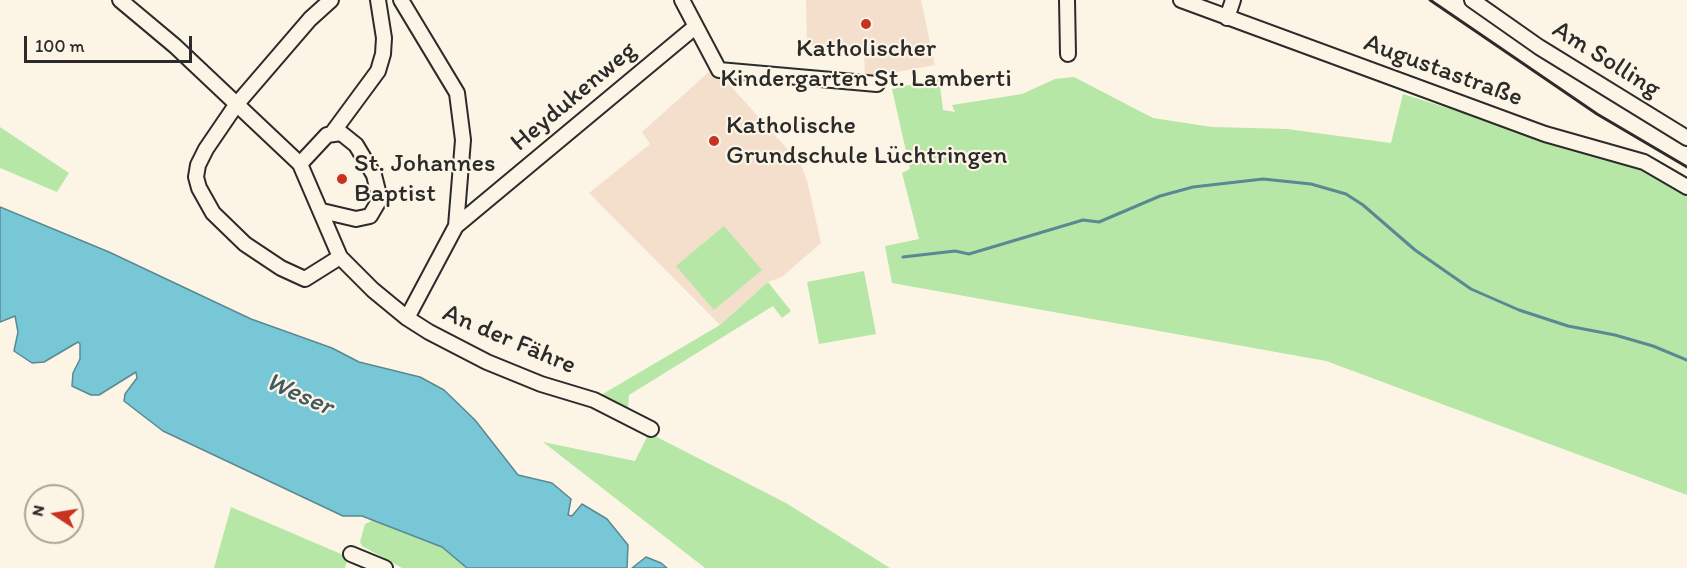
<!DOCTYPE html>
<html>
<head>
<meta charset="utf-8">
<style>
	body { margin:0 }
	#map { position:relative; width:1687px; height:568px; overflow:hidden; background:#fcf5e5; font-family:Itim,sans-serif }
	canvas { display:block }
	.north { position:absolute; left:24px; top:484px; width:60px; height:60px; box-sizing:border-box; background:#fcf5e5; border:2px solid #a8a49b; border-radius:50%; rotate:282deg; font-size:16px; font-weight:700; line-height:24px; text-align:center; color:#2b2b2b }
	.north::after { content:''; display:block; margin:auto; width:21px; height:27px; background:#c8321e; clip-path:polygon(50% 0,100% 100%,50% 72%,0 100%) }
	.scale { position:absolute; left:24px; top:36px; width:168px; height:27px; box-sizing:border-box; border:3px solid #2b2b2b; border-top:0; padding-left:8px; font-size:18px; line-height:21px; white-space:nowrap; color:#2b2b2b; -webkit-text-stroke:4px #fcf5e5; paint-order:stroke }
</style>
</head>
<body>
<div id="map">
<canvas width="1687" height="568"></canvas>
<div class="north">N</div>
<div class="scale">100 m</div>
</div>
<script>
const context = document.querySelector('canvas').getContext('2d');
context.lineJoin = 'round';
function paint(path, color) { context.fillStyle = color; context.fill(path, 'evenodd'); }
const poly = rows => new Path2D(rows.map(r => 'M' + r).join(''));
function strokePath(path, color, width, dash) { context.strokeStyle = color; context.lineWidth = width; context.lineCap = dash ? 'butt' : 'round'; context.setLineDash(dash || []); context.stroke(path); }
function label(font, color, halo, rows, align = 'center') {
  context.font = font + ' Itim,sans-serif'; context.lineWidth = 4.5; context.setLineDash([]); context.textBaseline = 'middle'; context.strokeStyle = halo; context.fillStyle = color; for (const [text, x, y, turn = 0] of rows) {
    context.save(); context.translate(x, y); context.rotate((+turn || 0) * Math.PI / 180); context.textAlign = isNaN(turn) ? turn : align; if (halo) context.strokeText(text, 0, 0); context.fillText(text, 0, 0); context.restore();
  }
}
const built = poly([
	[806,0,921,0,935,65,871,77,865,75,864,53,852,50,846,55,823,44,807,45],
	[711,70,727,82,800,163,807,180,821,243,782,277,768,282,720,325,589,193,650,144,642,132]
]);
const green = poly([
	[1074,77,1153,118,1212,127,1287,129,1391,143,1403,94,1642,169,1687,195,1687,495,1326,361,892,283,885,246,919,239,902,173,910,169,892,89,939,78,943,110,955,112,952,105,1022,94,1055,79],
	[0,127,69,173,57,192,0,168],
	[724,226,762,270,714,310,676,266],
	[864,271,876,334,819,344,807,282],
	[768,282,791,311,782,318,773,306,629,395,628,409,601,395,720,325],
	[649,433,786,503,890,568,705,568,543,442,635,461],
	[231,507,348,557,345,568,214,568],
	[374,520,442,547,467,568,402,568,362,546,360,542,365,524]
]);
const water = poly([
	[0,207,109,252,251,319,332,348,359,362,420,377,444,390,475,420,518,475,552,483,571,499,568,515,572,516,582,504,607,519,628,545,627,568,467,568,442,547,362,516,343,516,163,431,124,401,125,394,137,378,136,372,99,395,91,395,72,386,73,373,80,359,80,344,78,342,44,362,32,363,14,351,18,332,15,316,0,322,0,207],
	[646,557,661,563,667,568,632,568,646,557]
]);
const stream = poly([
	[903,257,955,251,969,254,1083,220,1099,222,1160,196,1193,187,1263,179,1311,184,1346,194,1363,205,1415,250,1471,289,1519,310,1568,326,1615,335,1653,346,1687,360]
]);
const street = poly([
	[120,0,175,46,300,164,340,257,373,290,407,318,429,332,487,362,541,384,594,400,651,429],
	[331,0,310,19,236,105,206,149,198,165,196,177,199,188,213,213,245,244,281,268,305,279,340,257],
	[401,0,457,93,463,140,456,226,407,318],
	[682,0,719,70,877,84],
	[1067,0,1068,54],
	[1181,0,1545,134,1644,162,1687,187],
	[1472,0,1539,47,1687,138],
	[1227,18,1233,0],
	[333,132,378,71,383,54,384,38,378,0],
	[300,164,327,135,341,133,356,145,374,175,380,199,370,216,356,219,322,211],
	[456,226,695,27],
	[351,554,385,568]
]);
const rail = poly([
	[1430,0,1597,114,1687,167]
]);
const markers = [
	[866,24,6,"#c8321e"],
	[714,141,6,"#c8321e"],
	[342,179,6,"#c8321e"]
];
const poiNames = [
	["Katholischer",866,49,"center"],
	["Kindergarten St. Lamberti",866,79,"center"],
	["Katholische",726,126],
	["Grundschule Lüchtringen",726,156],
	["St. Johannes",354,164],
	["Baptist",354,194]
];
const streetNames = [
	["Am Solling",1606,60,32],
	["Augustastraße",1443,71,20],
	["Heydukenweg",574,97,-40],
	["An der Fähre",509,340,23]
];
const waterNames = [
	["Weser",299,395,24]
];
paint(built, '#f4dfcd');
paint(green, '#b7e7a6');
paint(water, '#78c7d6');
strokePath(water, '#598992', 1.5);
strokePath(stream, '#598992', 3);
strokePath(street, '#2b2b2b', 18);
strokePath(street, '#fcf5e5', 14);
strokePath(rail, '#2b2b2b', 3);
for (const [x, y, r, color] of markers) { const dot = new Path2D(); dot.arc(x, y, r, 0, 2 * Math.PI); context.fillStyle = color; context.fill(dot); strokePath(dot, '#fcf5e5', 2); }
label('26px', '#2b2b2b', '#fcf5e5', poiNames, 'left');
label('26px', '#2b2b2b', '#fcf5e5', streetNames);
label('italic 27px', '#425a5e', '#fcf5e5', waterNames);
</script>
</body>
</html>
